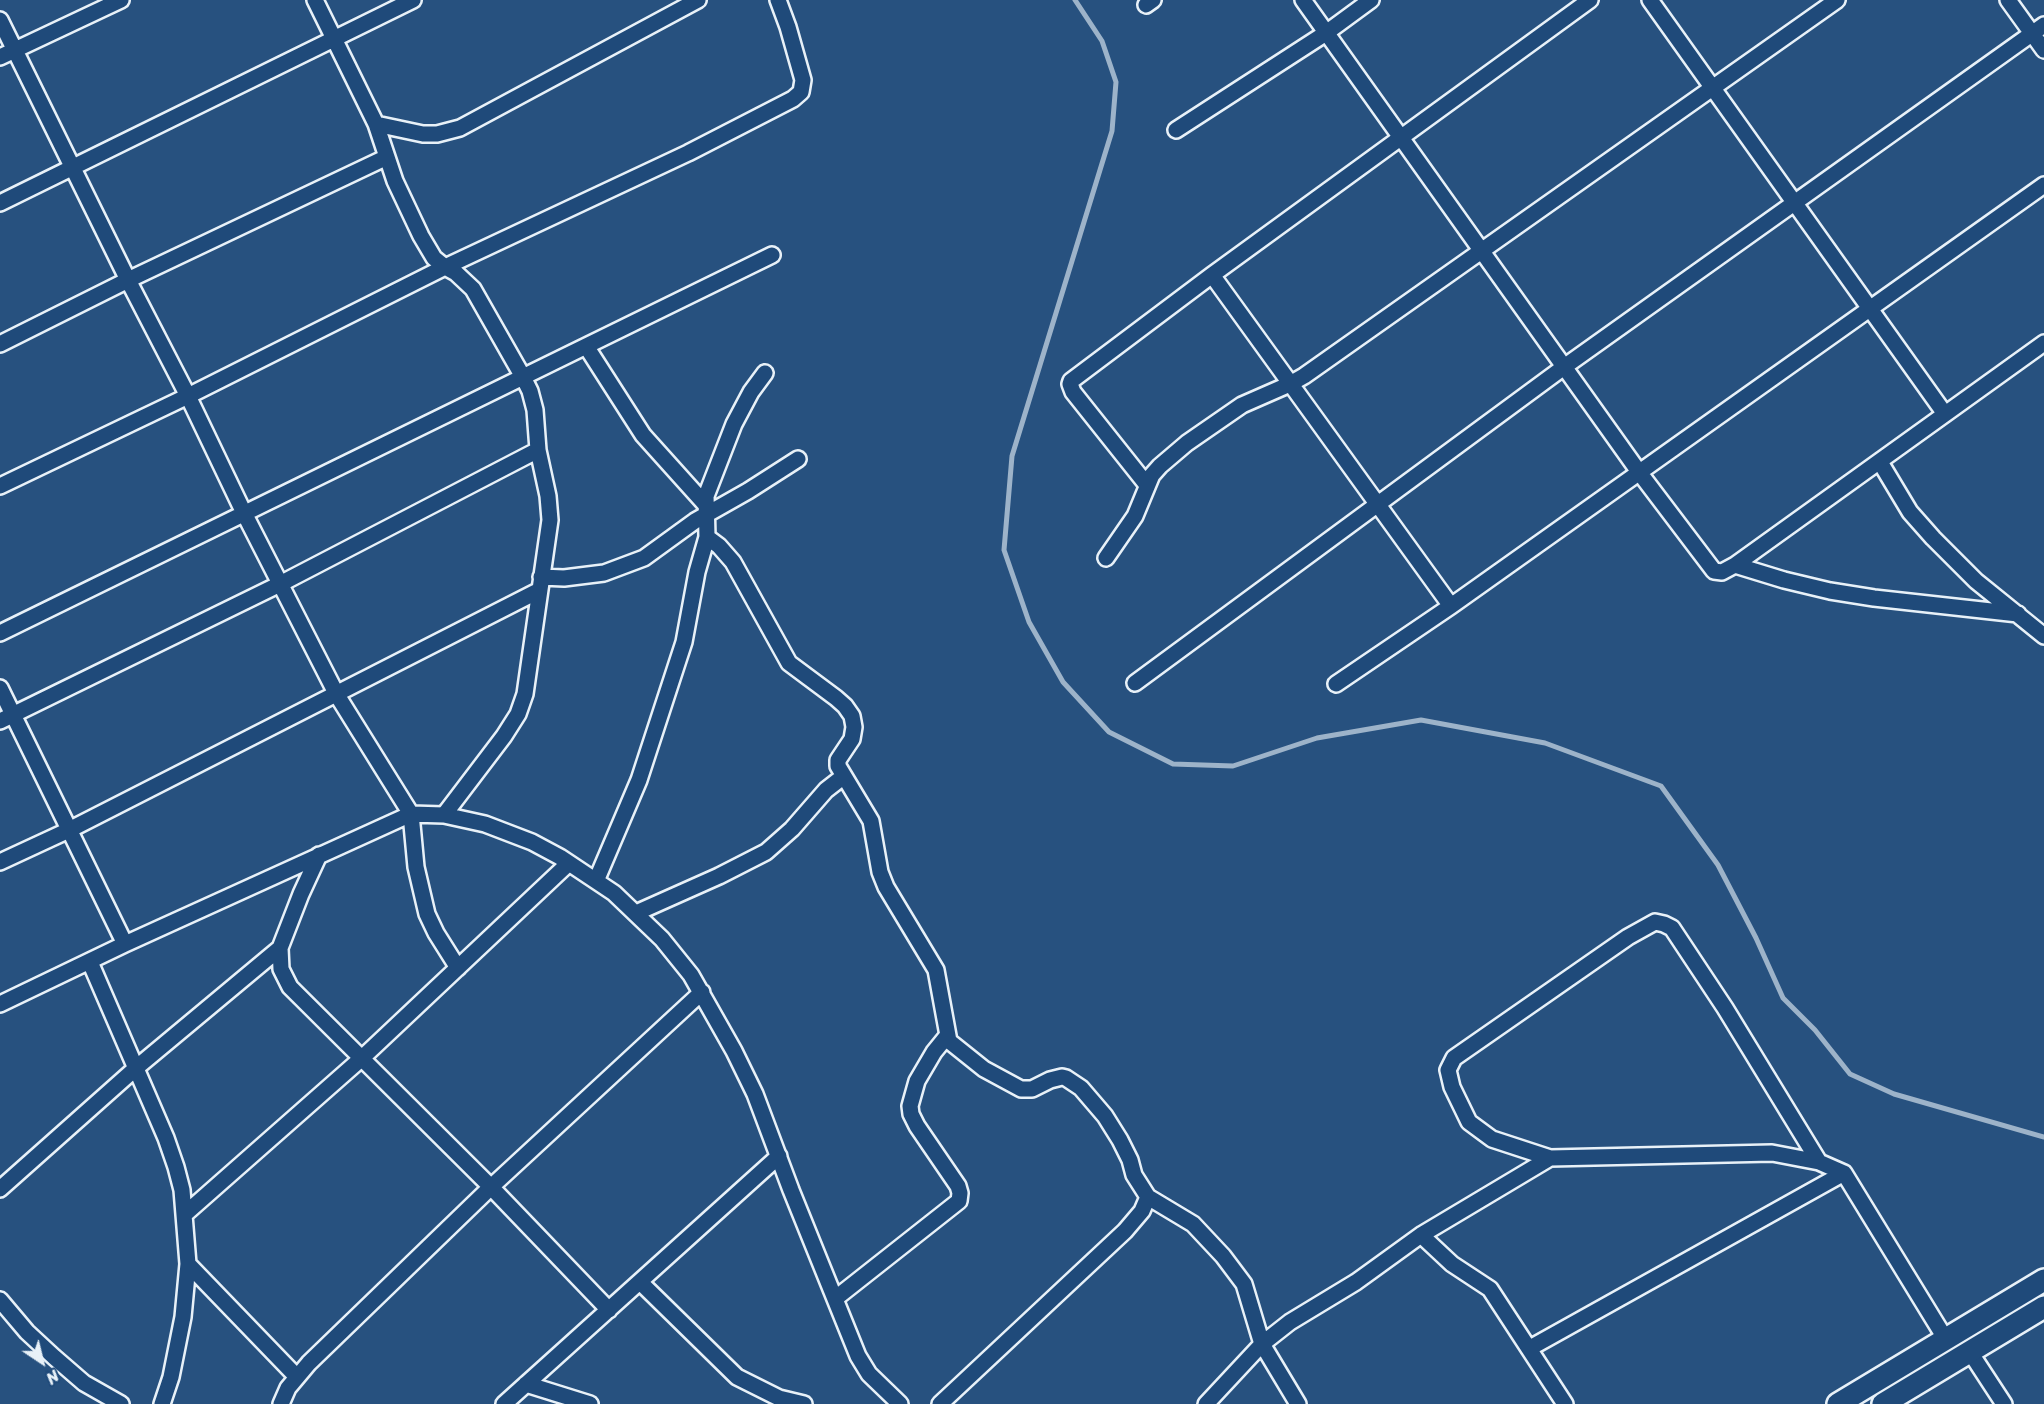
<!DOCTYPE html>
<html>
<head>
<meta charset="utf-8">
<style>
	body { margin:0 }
	#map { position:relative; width:2044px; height:1404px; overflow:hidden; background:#27517f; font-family:Sriracha,sans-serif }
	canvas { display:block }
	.north { position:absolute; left:12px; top:1332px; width:60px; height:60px; -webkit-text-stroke:4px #1f4a7a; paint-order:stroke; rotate:145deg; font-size:16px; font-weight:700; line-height:24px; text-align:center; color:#e8f1f8 }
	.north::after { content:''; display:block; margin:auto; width:21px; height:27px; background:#e8f1f8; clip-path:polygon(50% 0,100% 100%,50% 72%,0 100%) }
</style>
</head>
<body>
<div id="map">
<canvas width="2044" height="1404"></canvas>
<div class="north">N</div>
</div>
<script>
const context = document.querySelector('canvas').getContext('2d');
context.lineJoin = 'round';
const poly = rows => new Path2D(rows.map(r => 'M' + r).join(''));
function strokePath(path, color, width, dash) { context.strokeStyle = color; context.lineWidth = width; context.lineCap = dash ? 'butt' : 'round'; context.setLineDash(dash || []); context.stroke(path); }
const stream = poly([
	[1075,0,1102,41,1116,82,1112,131,1012,456,1004,550,1029,622,1063,682,1109,732,1173,764,1233,766,1317,738,1421,720,1545,743,1661,786,1718,865,1756,938,1783,998,1815,1030,1850,1074,1894,1094,2044,1137]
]);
const street = poly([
	[315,0,376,124,395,181,421,236,434,258,445,267,456,273,473,289,523,377,530,391,535,410,538,450,548,496,550,520,525,694,518,714,504,736,444,815],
	[1303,0,1639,472,1714,571,1722,572,1735,565,2044,343],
	[1650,0,1945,414],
	[2008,0,2044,50],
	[1146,5,1153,0],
	[0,20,128,280,188,396,244,513,337,695,411,814,416,867,427,914,436,933,458,968],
	[0,57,121,0],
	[376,124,423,134,437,134,460,128,698,0],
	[1176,130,1326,33,1371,0],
	[0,203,413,0],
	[1212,275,1451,606],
	[0,344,128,280,387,157],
	[586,346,643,435,705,504],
	[1880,462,1910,512,1933,538,1976,581,2044,636],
	[1147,485,1073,392,1070,384,1071,381,1212,275,1590,0],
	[0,486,188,396,445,267,688,153,793,99,801,92,803,80,788,27,778,0],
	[707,537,719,546,733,562,789,663,836,698,845,706,852,716,854,727,852,739,838,760,838,766,871,821,880,872,886,887,936,970,949,1041,984,1069,1021,1089,1032,1089,1050,1080,1062,1077,1066,1078,1081,1088,1105,1116,1120,1140,1130,1160,1134,1175,1148,1197,1193,1224,1223,1256,1244,1284,1262,1344,1298,1404],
	[1106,558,1135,516,1152,475,1160,466,1187,443,1242,405,1290,384,1304,376,1837,0],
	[1735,565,1784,580,1830,591,1874,598,2018,614],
	[541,577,564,578,604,573,644,558,695,521,748,491,798,459],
	[0,633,772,255],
	[1135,683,1564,367,2044,25],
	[1336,684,1451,606,2044,185],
	[0,688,125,944],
	[0,721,280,584,538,450],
	[319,855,301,894,280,948,281,969,290,987,491,1187,609,1310],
	[0,862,69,830,538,591],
	[596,881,639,780,684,642,697,572,707,537,706,496,734,424,751,392,765,373],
	[636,913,719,876,766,852,792,829,826,790,844,776],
	[90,962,166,1138,176,1167,182,1190,188,1264,183,1317,171,1377,162,1404],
	[0,1004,125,944,411,814,444,815,485,824,532,842,560,857,614,893,662,939,691,975,734,1051,755,1094,791,1190,858,1356,869,1374,900,1404],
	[1819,1162,1725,1008,1672,928,1664,924,1655,922,1628,937,1454,1058,1448,1070,1452,1087,1469,1122,1492,1139,1550,1158,1772,1153,1819,1162,1844,1173,1945,1338],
	[0,1189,136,1068,280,948],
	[185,1214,362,1058,569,863],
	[1421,1235,1452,1264,1490,1289,1565,1404],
	[188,1264,297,1377],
	[640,1282,737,1377,779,1398,804,1404],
	[836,1298,959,1201,960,1193,958,1186,917,1126,911,1114,910,1106,917,1081,934,1052,947,1036],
	[0,1300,27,1332,54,1357,84,1383,121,1404],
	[1530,1348,1844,1173],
	[1970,1352,2004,1404],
	[526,1384,590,1404],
	[281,1404,288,1388,309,1363,491,1187,702,992],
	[504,1404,779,1156],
	[940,1404,1125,1231,1142,1211,1148,1197],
	[1206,1404,1262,1344,1290,1322,1356,1282,1421,1235,1550,1158]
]);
const secondary = poly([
	[1838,1404,2044,1280],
	[1883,1404,2044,1307]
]);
strokePath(stream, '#9db3c9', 5);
strokePath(street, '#e8f1f8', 20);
strokePath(secondary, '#e8f1f8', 26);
strokePath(street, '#1f4a7a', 15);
strokePath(secondary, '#1f4a7a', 21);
</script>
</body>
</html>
